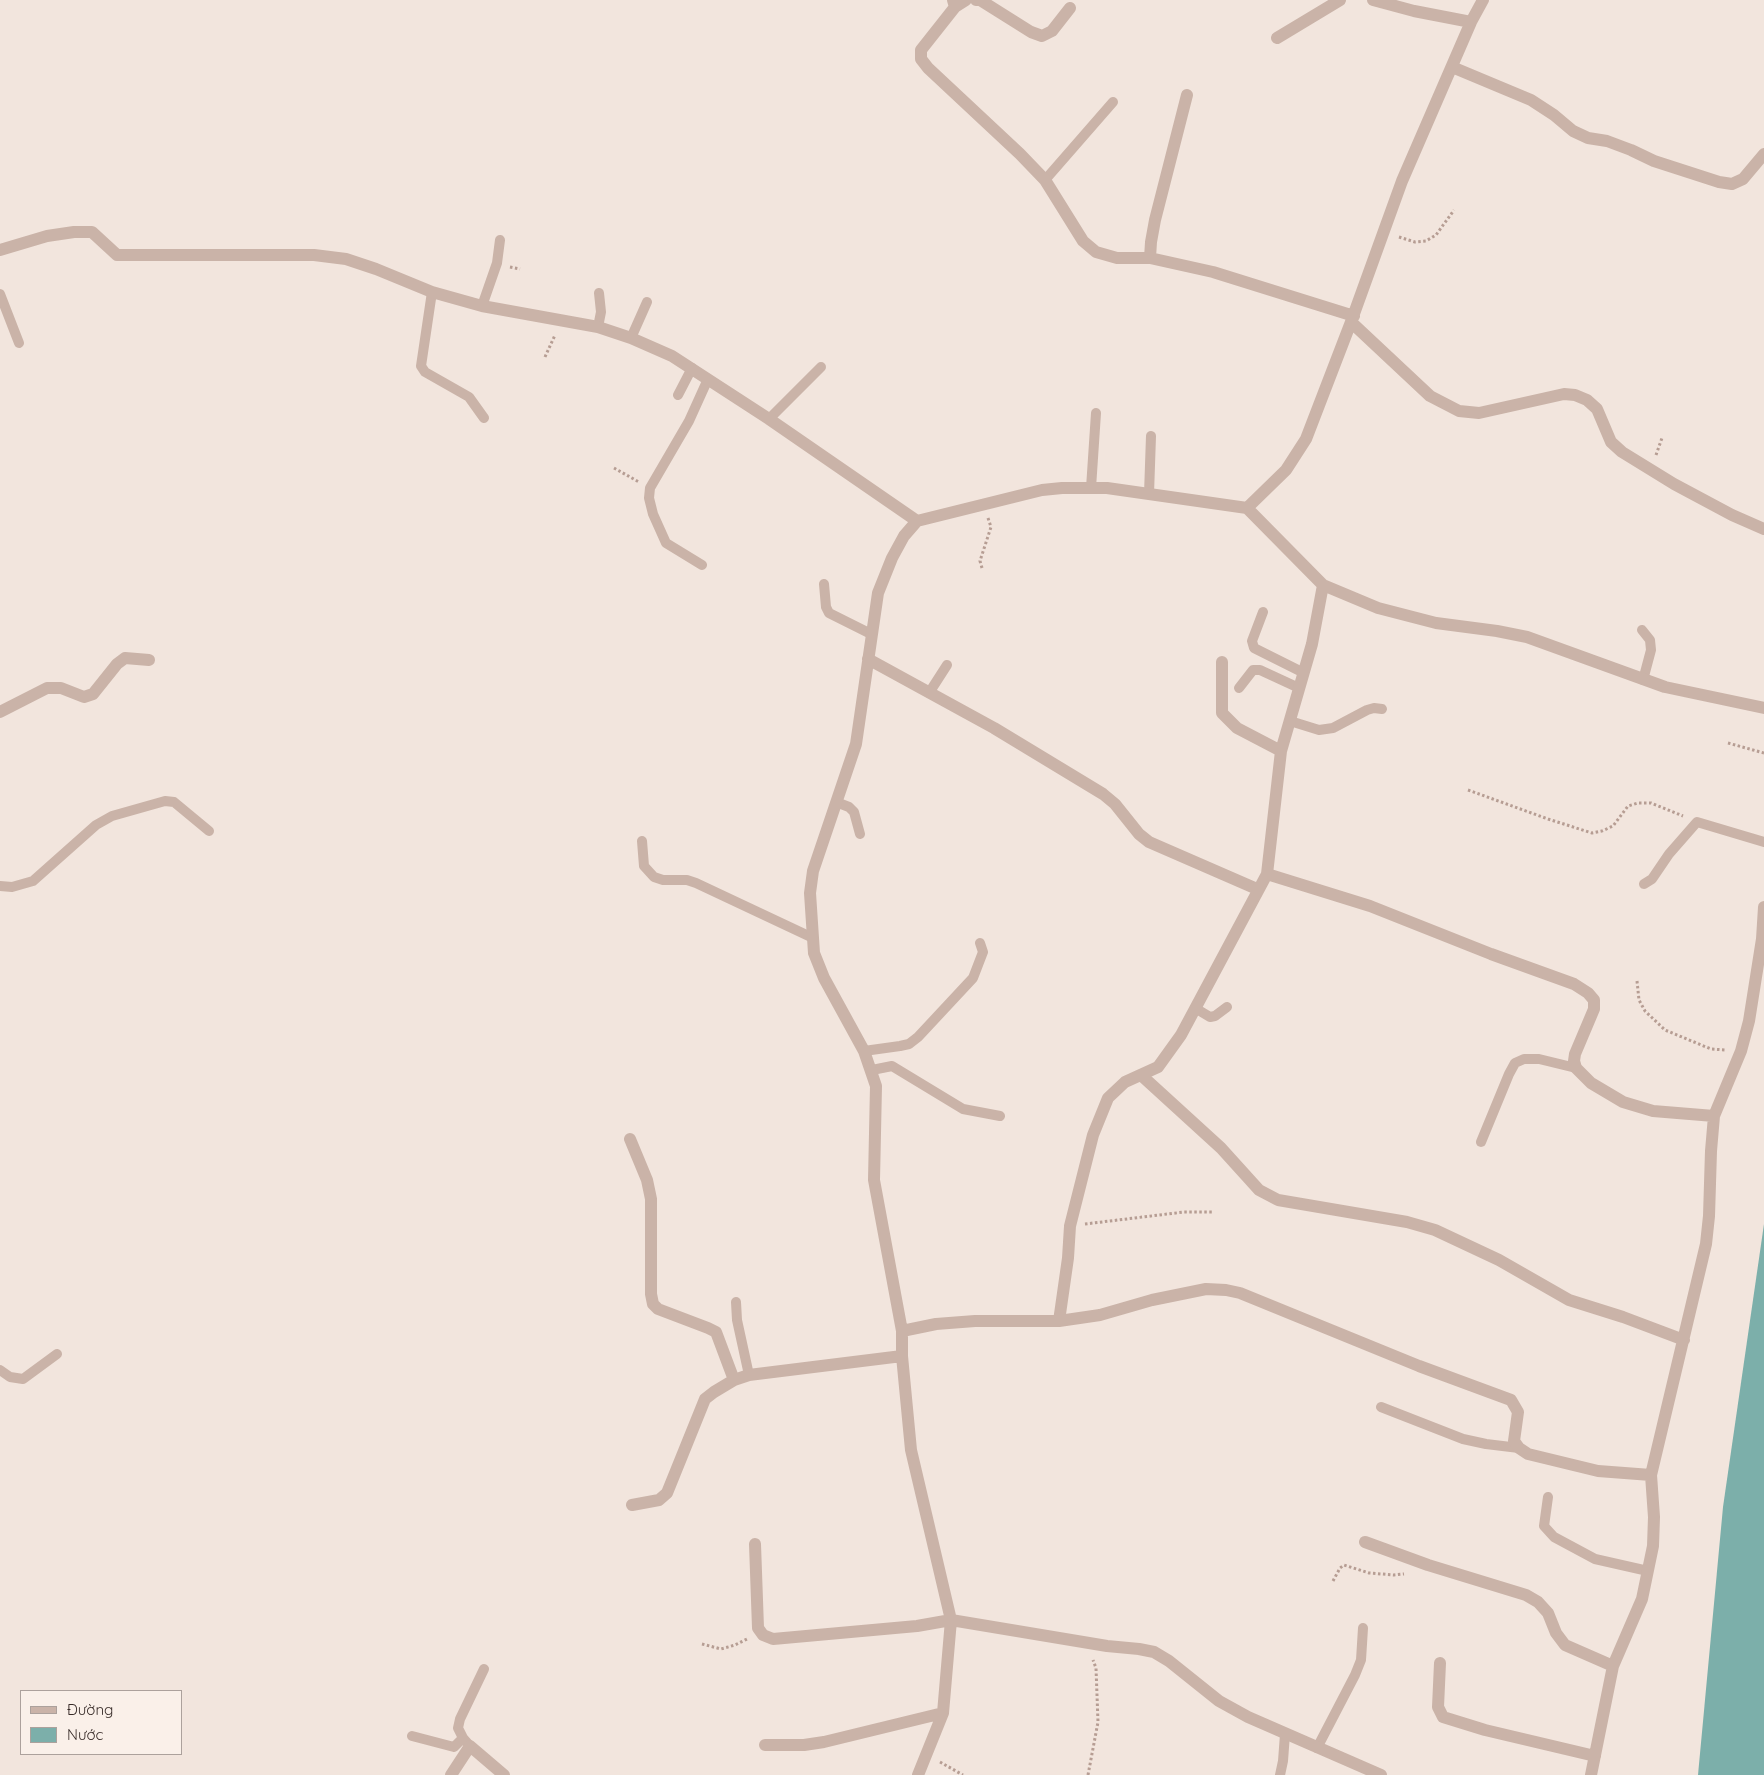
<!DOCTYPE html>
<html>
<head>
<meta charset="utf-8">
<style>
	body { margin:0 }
	#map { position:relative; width:1764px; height:1775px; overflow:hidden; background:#f2e5dd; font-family:Quicksand,sans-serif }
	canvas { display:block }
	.legend { position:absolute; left:20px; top:1690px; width:162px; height:65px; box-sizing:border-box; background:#faf0e9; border:1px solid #aca19c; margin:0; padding:6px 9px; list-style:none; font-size:15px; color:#372b28 }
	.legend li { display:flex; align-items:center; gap:10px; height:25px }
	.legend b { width:25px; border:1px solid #aca19c }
</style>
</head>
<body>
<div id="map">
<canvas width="1764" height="1775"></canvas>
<ul class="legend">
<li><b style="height:6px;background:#cab3a8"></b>Đường</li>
<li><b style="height:14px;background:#7cafaa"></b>Nước</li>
</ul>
</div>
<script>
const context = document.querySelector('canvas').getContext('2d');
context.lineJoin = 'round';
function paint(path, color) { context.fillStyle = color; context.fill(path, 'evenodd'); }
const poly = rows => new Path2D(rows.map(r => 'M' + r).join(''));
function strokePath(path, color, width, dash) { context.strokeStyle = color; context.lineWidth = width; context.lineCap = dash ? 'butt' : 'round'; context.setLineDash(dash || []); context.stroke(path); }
const water = poly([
	[1764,1224,1764,1775,1698,1775,1723,1507]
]);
const path = poly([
	[1399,237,1415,242,1426,241,1436,235,1454,210],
	[510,267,520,269],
	[545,357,555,335],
	[1656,455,1662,438],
	[614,468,639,482],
	[982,568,980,561,991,527,988,518],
	[1728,743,1764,753],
	[1468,790,1548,819,1592,833,1602,831,1613,826,1628,806,1638,803,1651,803,1683,816],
	[1637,981,1639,1000,1645,1011,1665,1030,1711,1049,1726,1050],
	[1085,1224,1184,1212,1214,1212],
	[1333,1581,1340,1568,1344,1565,1369,1573,1394,1575,1404,1574],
	[702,1644,721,1649,735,1645,747,1639],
	[940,1762,963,1775],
	[1088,1775,1098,1722,1096,1668,1093,1660]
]);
const service = poly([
	[1045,180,1113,102],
	[432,292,421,366,425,372,469,397,484,418],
	[0,294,19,343],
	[482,306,497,263,500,240],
	[598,327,601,312,599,293],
	[631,338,647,302],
	[678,395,692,368],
	[769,419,821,367],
	[1091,488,1096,413],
	[1149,494,1151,436],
	[702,565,666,543,653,514,649,498,650,488,689,421,708,379],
	[824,584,826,607,829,613,871,634],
	[1263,612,1252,641,1254,648,1304,673],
	[1642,630,1650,640,1651,650,1643,680],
	[1239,688,1253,670,1260,670,1299,688],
	[929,693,947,665],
	[1290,721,1319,730,1333,728,1367,710,1374,708,1382,709],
	[836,802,849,807,854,812,860,834],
	[642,841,644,866,654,877,663,880,687,880,696,883,813,938],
	[1644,884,1652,879,1669,854,1697,822,1764,842],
	[0,886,12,887,33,881,96,825,112,816,165,801,174,802,209,831],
	[1195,1008,1210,1017,1215,1016,1227,1007],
	[864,1051,900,1046,909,1044,918,1037,973,978,983,952,980,943],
	[872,1070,892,1066,963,1109,1000,1116],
	[1481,1142,1509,1074,1515,1063,1524,1059,1539,1059,1576,1068],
	[736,1302,737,1320,749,1375],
	[0,1370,10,1377,23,1379,57,1354],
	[1381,1407,1463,1439,1486,1444,1519,1448],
	[1548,1497,1544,1526,1554,1537,1595,1559,1648,1571],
	[412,1736,454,1747,463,1738],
	[470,1746,463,1738,458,1728,460,1719,484,1669],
	[1317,1748,1355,1675,1361,1660,1363,1628],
	[1280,1775,1283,1761,1285,1734]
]);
const minor = poly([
	[953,0,955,7,921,50,921,59,928,68,1020,154,1045,180,1083,241,1096,252,1117,258,1150,258,1213,272,1354,316],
	[976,0,980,0,1031,32,1042,36,1052,31,1070,8],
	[1373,0,1414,11,1471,22],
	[955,7,966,0],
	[1277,38,1340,0],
	[1452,67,1531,100,1554,115,1573,131,1588,138,1607,141,1631,150,1654,161,1719,182,1732,184,1743,179,1764,154],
	[0,250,47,236,74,232,92,232,117,255,314,255,346,259,376,269,432,292,482,306,598,327,631,338,672,356,769,419,917,521],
	[1150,258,1151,242,1155,220,1187,95],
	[1351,322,1430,396,1459,411,1479,413,1564,394,1575,395,1587,400,1597,409,1611,442,1622,452,1674,484,1732,515,1764,529],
	[1247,508,1286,470,1306,439,1351,322,1402,181,1471,22,1483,0],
	[868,659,994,728,1103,794,1115,804,1139,834,1149,842,1257,889],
	[1222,662,1222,713,1237,728,1281,751],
	[0,712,47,688,61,688,84,697,93,694,117,664,125,658,149,660],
	[1267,874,1370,906,1491,954,1574,984,1588,993,1594,1000,1594,1009,1575,1054,1574,1061,1576,1068,1591,1083,1623,1102,1653,1111,1714,1116],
	[1141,1075,1221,1148,1259,1190,1278,1200,1407,1222,1435,1230,1499,1260,1569,1300,1623,1317,1684,1340],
	[630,1139,647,1180,651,1199,651,1294,653,1304,658,1309,708,1328,716,1332,734,1380],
	[1059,1321,1068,1258,1070,1226,1093,1135,1108,1098,1125,1082,1158,1067,1181,1035,1267,874,1281,751,1312,644,1323,585],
	[902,1331,936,1324,975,1321,1059,1321,1100,1315,1152,1300,1206,1289,1226,1290,1240,1293,1419,1366,1511,1400,1518,1412,1514,1441,1519,1448,1528,1454,1598,1471,1651,1475],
	[632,1505,659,1500,667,1493,705,1399,714,1392,734,1380,749,1375,902,1356],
	[1365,1542,1428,1565,1526,1595,1538,1602,1548,1613,1556,1633,1565,1645,1613,1666],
	[755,1544,758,1628,763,1635,773,1639,917,1626,951,1620,1107,1646,1139,1649,1154,1652,1169,1661,1219,1701,1248,1717,1381,1775],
	[1440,1663,1438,1707,1443,1717,1485,1730,1595,1756],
	[765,1745,804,1745,824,1742,943,1713],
	[451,1775,470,1746,504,1775],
	[918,1775,943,1713,951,1620,911,1450,902,1356,902,1331,874,1180,876,1086,864,1051,824,978,814,953,810,893,813,871,856,744,878,593,892,558,904,536,917,521,1042,490,1062,488,1107,488,1247,508,1323,585,1378,608,1436,623,1497,631,1527,637,1665,687,1764,708],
	[1591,1775,1613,1666,1642,1599,1653,1546,1654,1517,1651,1475,1706,1244,1709,1216,1711,1151,1714,1116,1741,1051,1749,1021,1762,939,1764,907]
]);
paint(water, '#7cafaa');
strokePath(path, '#b69d93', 3, [2.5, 2.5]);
strokePath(service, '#cab3a8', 10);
strokePath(minor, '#cab3a8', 12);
</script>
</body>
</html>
